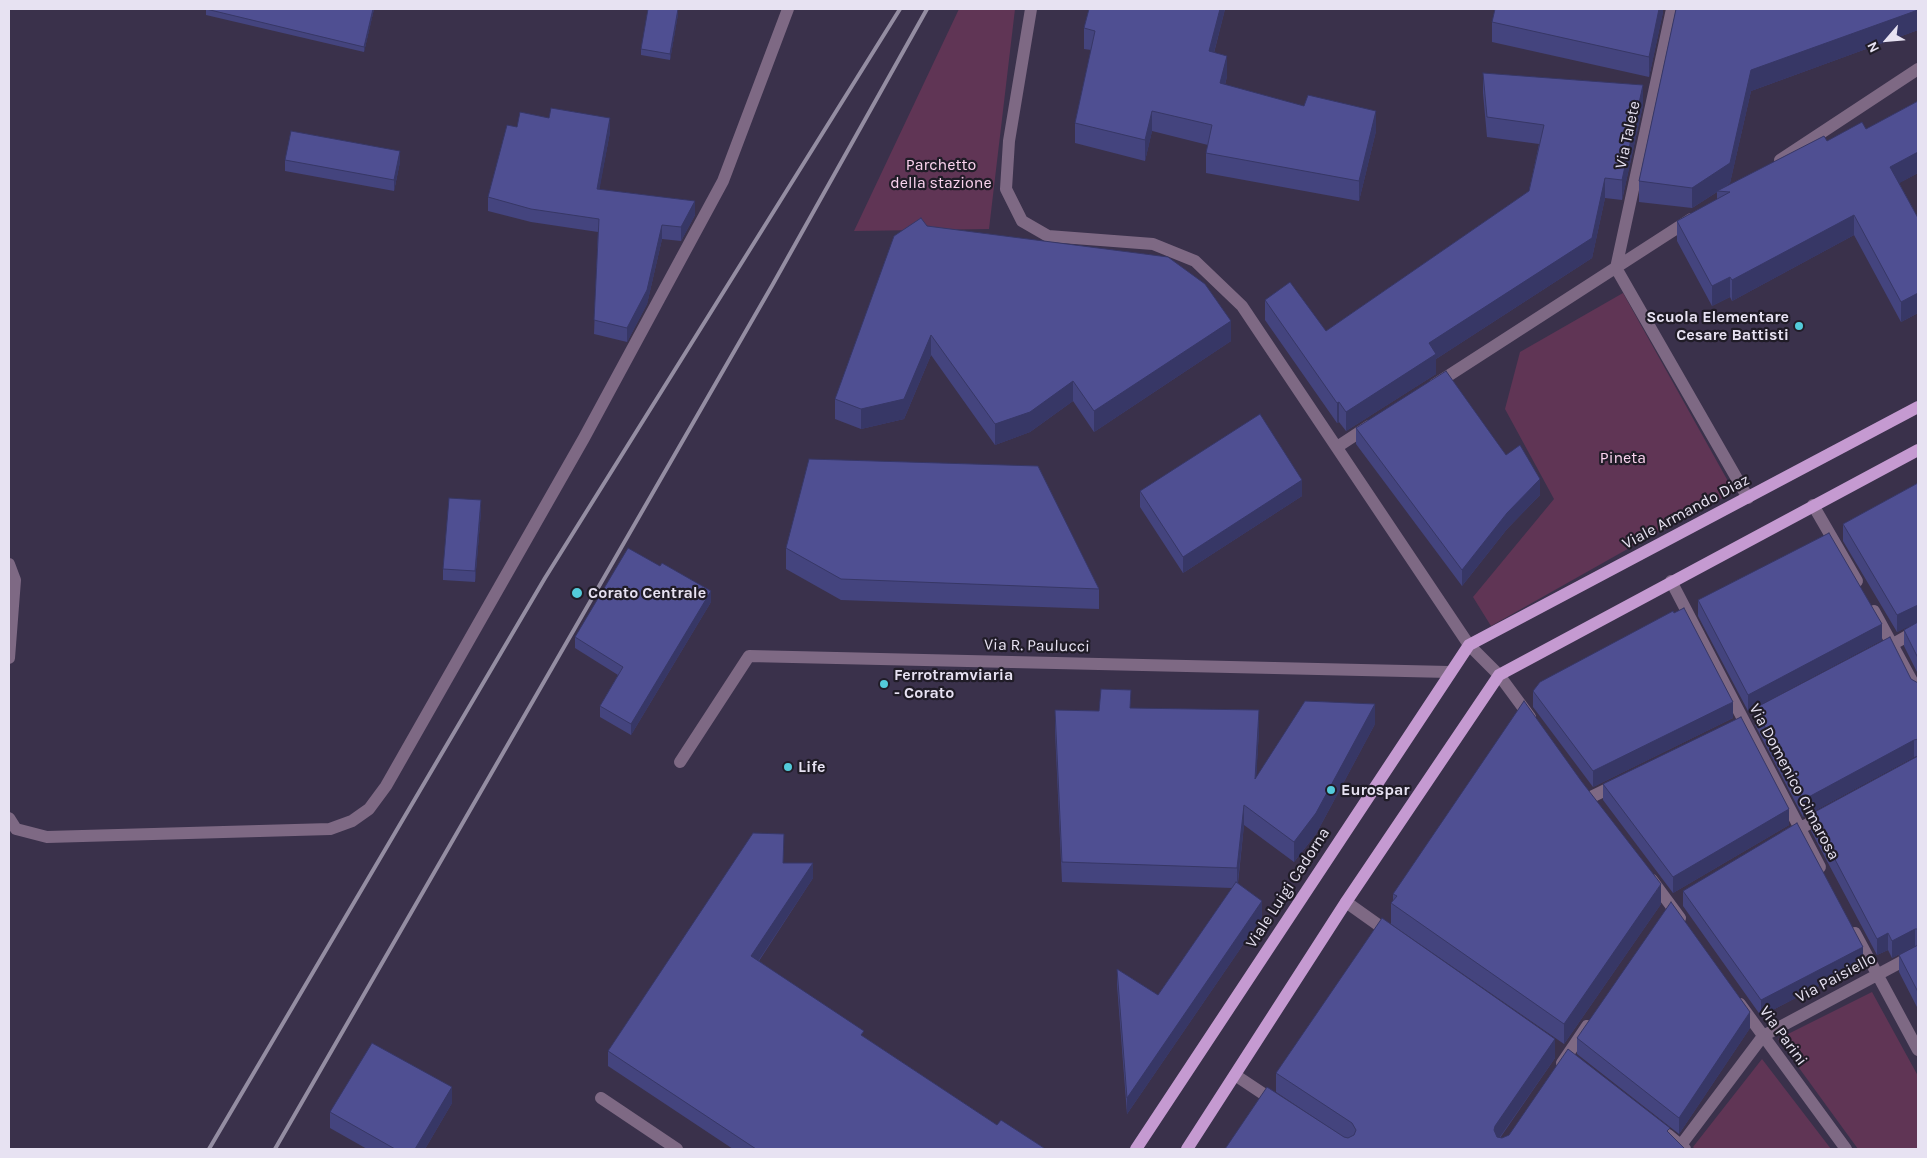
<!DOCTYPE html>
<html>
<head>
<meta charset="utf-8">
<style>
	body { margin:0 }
	#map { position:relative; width:1927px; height:1158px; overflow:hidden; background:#3a314b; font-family:Karla,sans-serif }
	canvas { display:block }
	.frame { position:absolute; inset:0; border:10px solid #e7e2f2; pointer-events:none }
	.north { position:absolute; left:1862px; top:15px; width:50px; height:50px; -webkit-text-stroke:4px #201c27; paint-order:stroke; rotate:243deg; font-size:14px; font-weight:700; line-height:20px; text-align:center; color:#e7e2f2 }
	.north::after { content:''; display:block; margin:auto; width:18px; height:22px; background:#e7e2f2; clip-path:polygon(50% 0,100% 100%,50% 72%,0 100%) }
</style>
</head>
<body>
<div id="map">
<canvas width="1927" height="1158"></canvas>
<div class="frame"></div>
<div class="north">N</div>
</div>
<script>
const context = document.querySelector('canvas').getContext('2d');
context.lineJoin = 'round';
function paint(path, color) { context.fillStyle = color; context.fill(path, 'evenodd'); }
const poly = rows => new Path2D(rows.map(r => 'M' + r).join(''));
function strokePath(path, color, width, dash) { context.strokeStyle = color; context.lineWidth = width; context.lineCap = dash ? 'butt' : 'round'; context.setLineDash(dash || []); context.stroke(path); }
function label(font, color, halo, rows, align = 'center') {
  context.font = font + ' Karla,sans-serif'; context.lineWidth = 4.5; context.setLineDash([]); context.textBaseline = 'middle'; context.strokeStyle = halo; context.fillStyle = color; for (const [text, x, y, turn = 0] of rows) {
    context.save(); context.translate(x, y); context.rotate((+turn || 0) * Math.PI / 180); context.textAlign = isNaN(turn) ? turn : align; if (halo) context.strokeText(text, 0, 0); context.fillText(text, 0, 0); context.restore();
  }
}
const green = poly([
	[959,9,1015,9,989,229,854,231],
	[1623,293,1734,492,1679,520,1491,626,1473,597,1554,499,1505,409,1520,352],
	[1872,992,1918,1076,1918,1149,1858,1149,1778,1039],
	[1762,1059,1831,1149,1695,1149,1693,1147]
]);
const minor = poly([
	[1031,9,1009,141,1006,189,1022,221,1048,236,1153,244,1195,261,1242,306,1469,645,1499,675,1530,717],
	[1672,9,1616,268,1748,498],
	[1780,160,1918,69],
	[1434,385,1691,219],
	[1337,447,1369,426],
	[1813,505,1857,581],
	[9,564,15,580,9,658],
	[1671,581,1820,867],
	[1874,611,1918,692],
	[1879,652,1918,630],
	[680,762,749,656,1449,672],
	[1589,798,1618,784],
	[9,818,16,829,47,837,330,829,352,821,369,809,386,786,584,438,723,181,788,9],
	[1785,837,1824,815],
	[1652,880,1680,918],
	[1346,902,1391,934],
	[1855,933,1918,1050],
	[1740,1004,1846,1149],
	[1562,1063,1587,1026],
	[1235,1075,1277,1103],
	[601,1098,677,1149],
	[1668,1135,1685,1149],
	[1678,1149,1763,1036,1918,953]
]);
const major = poly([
	[1136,1149,1469,645,1918,407],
	[1187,1149,1346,902,1499,675,1918,450]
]);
const rail = poly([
	[209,1149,545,578,900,9],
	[275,1149,773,284,927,9]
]);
const wall = poly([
	[206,9,374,9,364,52,206,15],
	[1089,9,1225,9,1214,53,1227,76,1225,85,1376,131,1359,201,1206,173,1206,153,1208,145,1152,131,1145,161,1075,143,1075,123,1091,50,1084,49,1084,28],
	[1663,9,1663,12,1649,77,1492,42,1492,22],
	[1676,9,1918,9,1918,30,1751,91,1730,183,1723,188,1827,141,1866,129,1918,101,1918,173,1899,183,1918,218,1918,313,1901,322,1854,235,1732,301,1730,297,1712,306,1677,241,1677,221,1717,200,1717,192,1692,208,1639,202,1639,181],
	[678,14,670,60,641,55,641,49],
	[1483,73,1643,105,1622,200,1605,198,1592,258,1436,359,1436,374,1346,431,1339,422,1337,423,1265,320,1265,300,1326,331,1529,191,1539,144,1487,137,1483,93],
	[517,127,610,132,599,190,695,215,681,241,662,239,647,304,627,342,594,334,598,232,531,222,488,211,488,197],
	[285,160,400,162,394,191,285,171],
	[927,226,1231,341,1094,432,1073,401,1030,432,995,445,931,355,904,419,861,429,835,419,835,399],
	[1356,428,1506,455,1540,495,1507,529,1462,586,1356,444],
	[1918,483,1918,674,1904,646,1904,630,1917,622,1897,632,1843,541,1843,524],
	[1140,491,1302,496,1183,573,1140,507],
	[481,511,475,582,443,580,443,569],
	[786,548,1099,589,1099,609,841,600,786,569],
	[1698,600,1882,640,1748,711,1698,616],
	[711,602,631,735,600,717,600,706,618,675,575,648,575,637],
	[1911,679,1918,683,1918,756,1914,757,1803,817,1755,725,1755,708],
	[1533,691,1733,718,1593,787,1533,707],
	[1131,708,1259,730,1256,777,1375,724,1316,834,1294,862,1244,825,1238,883,1262,917,1127,1114,1117,985,1117,969,1158,995,1232,888,1062,882,1055,731,1055,710,1099,711],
	[1918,756,1918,1009,1899,972,1899,955,1917,946,1915,946,1892,958,1888,950,1877,955,1811,831,1811,814],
	[1603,784,1789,825,1673,893,1603,800],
	[783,863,813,878,759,961,864,1037,997,1125,1044,1149,733,1149,608,1066,608,1051],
	[1683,891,1863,963,1761,1016,1683,906],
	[1393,894,1661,904,1564,1044,1391,924,1391,903,1393,901],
	[1750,1028,1679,1134,1577,1054,1577,1038],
	[1555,1058,1500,1138,1502,1138,1670,1134,1225,1149,1344,1137,1345,1138,1276,1092,1276,1073],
	[452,1103,425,1149,367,1149,330,1128,330,1112]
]);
const shadedWall = poly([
	[373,9,374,9,364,52,364,47],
	[678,9,678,14,670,60,670,54],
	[1220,9,1225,9,1209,72,1209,51],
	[1659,9,1663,9,1663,12,1649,77,1649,57],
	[1918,10,1918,30,1751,91,1730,183,1718,191,1717,191,1717,192,1692,208,1692,188,1751,70],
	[1227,56,1227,76,1220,104,1220,83],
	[1643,85,1643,105,1622,200,1622,180],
	[1152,111,1152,131,1145,161,1145,140],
	[1376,111,1376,131,1359,201,1359,181],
	[610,118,610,132,597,203,597,189],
	[400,151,400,162,394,191,394,180],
	[1918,152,1918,173,1890,188,1890,167],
	[1605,178,1605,198,1592,258,1436,359,1436,374,1346,431,1346,412,1429,343],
	[695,201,695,215,681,241,681,227],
	[1854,215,1854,235,1732,301,1732,280],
	[662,225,662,239,647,304,627,342,627,328],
	[1730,277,1730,297,1712,306,1712,286],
	[1918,293,1918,313,1901,322,1901,302],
	[1231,321,1231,341,1094,432,1094,411],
	[931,335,931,355,904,419,861,429,861,409],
	[1073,381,1073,401,1030,432,995,445,995,424],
	[1339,402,1339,422,1337,423,1337,403],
	[1540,479,1540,495,1507,529,1462,586,1462,570,1507,513],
	[1302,480,1302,496,1183,573,1183,557],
	[481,500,481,511,475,582,475,571],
	[711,591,711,602,631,735,631,724],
	[1918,605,1918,622,1897,632,1897,615],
	[1882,624,1882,640,1748,711,1748,695],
	[1733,702,1733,718,1593,787,1593,771],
	[1375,704,1375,724,1316,834,1294,862,1294,842],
	[1259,710,1259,730,1255,799,1255,779],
	[1914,740,1914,757,1803,817,1803,800],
	[1244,805,1244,825,1237,888,1237,868],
	[1789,809,1789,825,1673,893,1673,877],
	[813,863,813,878,751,972,751,956],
	[1661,884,1661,904,1564,1044,1564,1024],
	[1262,901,1262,917,1127,1114,1127,1098],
	[1915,929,1915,946,1892,958,1892,941],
	[1888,933,1888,950,1877,955,1877,939],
	[1863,947,1863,963,1761,1016,1761,1000],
	[1750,1012,1750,1028,1679,1134,1679,1118],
	[1555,1039,1555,1058,1495,1144,1494,1130,1495,1126],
	[452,1087,452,1103,425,1149,415,1149]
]);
const building = poly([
	[206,9,373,9,364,47,206,9],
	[648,9,678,9,670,54,641,49,648,9],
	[1089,9,1220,9,1209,51,1227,56,1220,83,1304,106,1308,95,1376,111,1359,181,1206,153,1212,125,1152,111,1145,140,1075,123,1095,31,1084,28,1089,9],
	[1495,9,1659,9,1649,57,1492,22,1495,9],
	[1676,9,1918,9,1918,10,1751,70,1730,163,1692,188,1639,181,1676,9],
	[1483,73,1643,85,1622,180,1605,178,1592,238,1429,343,1436,354,1346,412,1339,402,1337,403,1265,300,1290,282,1326,331,1529,191,1544,125,1487,117,1483,73],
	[1918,101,1918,152,1890,167,1918,218,1918,293,1901,302,1854,215,1732,280,1730,277,1712,286,1677,221,1730,192,1717,191,1824,136,1827,141,1862,122,1866,129,1918,101],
	[551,108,610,118,597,189,695,201,681,227,662,225,647,290,627,328,594,320,599,219,531,209,488,197,507,125,517,127,520,112,549,118,551,108],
	[291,131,400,151,394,180,285,160,291,131],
	[921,218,927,226,1168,257,1205,284,1231,321,1094,411,1073,381,1030,412,995,424,931,335,904,399,861,409,835,399,894,236,921,218],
	[1446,371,1506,455,1520,445,1540,479,1507,513,1462,570,1356,428,1446,371],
	[1260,414,1302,480,1183,557,1140,491,1260,414],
	[809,459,1038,466,1099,589,841,579,786,548,809,459],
	[1918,483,1918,605,1897,615,1843,524,1918,483],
	[449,498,481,500,475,571,443,569,449,498],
	[1829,533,1882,624,1748,695,1698,600,1829,533],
	[628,548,660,566,662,563,711,591,631,724,600,706,623,667,575,637,628,548],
	[1684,608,1733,702,1593,771,1533,691,1540,682,1673,611,1674,613,1684,608],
	[1918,622,1918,658,1904,630,1918,622],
	[1890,637,1911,679,1918,683,1918,739,1914,740,1803,800,1755,708,1890,637],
	[1101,689,1131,690,1130,708,1259,710,1255,779,1305,701,1375,704,1316,813,1294,842,1244,805,1237,868,1062,862,1055,710,1099,711,1101,689],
	[1524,701,1582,782,1661,884,1564,1024,1391,903,1397,896,1393,894,1524,701],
	[1741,717,1789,809,1673,877,1603,784,1741,717],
	[1918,756,1918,929,1915,929,1892,941,1888,933,1877,939,1811,814,1918,756],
	[1797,823,1863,947,1761,1000,1683,891,1797,823],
	[753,833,784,834,783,863,813,863,751,956,864,1031,861,1035,997,1125,1001,1120,1044,1148,1043,1149,756,1149,608,1051,753,833],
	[1236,882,1262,901,1127,1098,1117,969,1158,995,1236,882],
	[1671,902,1750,1012,1679,1118,1577,1038,1671,902],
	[1382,918,1555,1039,1495,1126,1494,1130,1497,1137,1502,1138,1509,1135,1568,1049,1670,1128,1667,1131,1685,1149,1225,1149,1267,1087,1344,1137,1348,1138,1354,1135,1356,1130,1352,1123,1276,1073,1382,918],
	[1918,945,1918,992,1899,955,1918,945],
	[372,1043,452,1087,415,1149,395,1149,330,1112,372,1043]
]);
const markers = [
	[1799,326,5,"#53cbda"],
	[577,593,6,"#53cbda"],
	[884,684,5,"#53cbda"],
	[788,767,5,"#53cbda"],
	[1331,790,5,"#53cbda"]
];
const streetNames = [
	["Via Talete",1628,135,-78],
	["Viale Armando Diaz",1686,512,-28],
	["Via R. Paulucci",1037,646,1],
	["Via Domenico Cimarosa",1794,782,62],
	["Viale Luigi Cadorna",1288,888,-57],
	["Via Paisiello",1836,978,-28],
	["Via Parini",1783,1036,54]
];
const parkNames = [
	["Parchetto",941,165],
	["della stazione",941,183],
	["Pineta",1623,458]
];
const poiNames = [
	["Scuola Elementare",1789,317,"right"],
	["Cesare Battisti",1789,335,"right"],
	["Corato Centrale",588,593],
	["Ferrotramviaria",894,675],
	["- Corato",894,693],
	["Life",798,767],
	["Eurospar",1341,790]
];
paint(green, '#603555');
strokePath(minor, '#7e6984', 12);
strokePath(major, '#c59ad1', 12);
strokePath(rail, '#948da2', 4);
paint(wall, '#44447e');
paint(shadedWall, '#373766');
paint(building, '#4f4f92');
strokePath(building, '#373766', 1);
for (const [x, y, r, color] of markers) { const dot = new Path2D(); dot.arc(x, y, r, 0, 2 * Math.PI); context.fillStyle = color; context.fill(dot); strokePath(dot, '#201c27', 2); }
label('16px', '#e7e2f2', '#201c27', streetNames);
label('16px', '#fad3ee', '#201c27', parkNames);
label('bold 16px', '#e7e2f2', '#201c27', poiNames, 'left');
</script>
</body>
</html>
